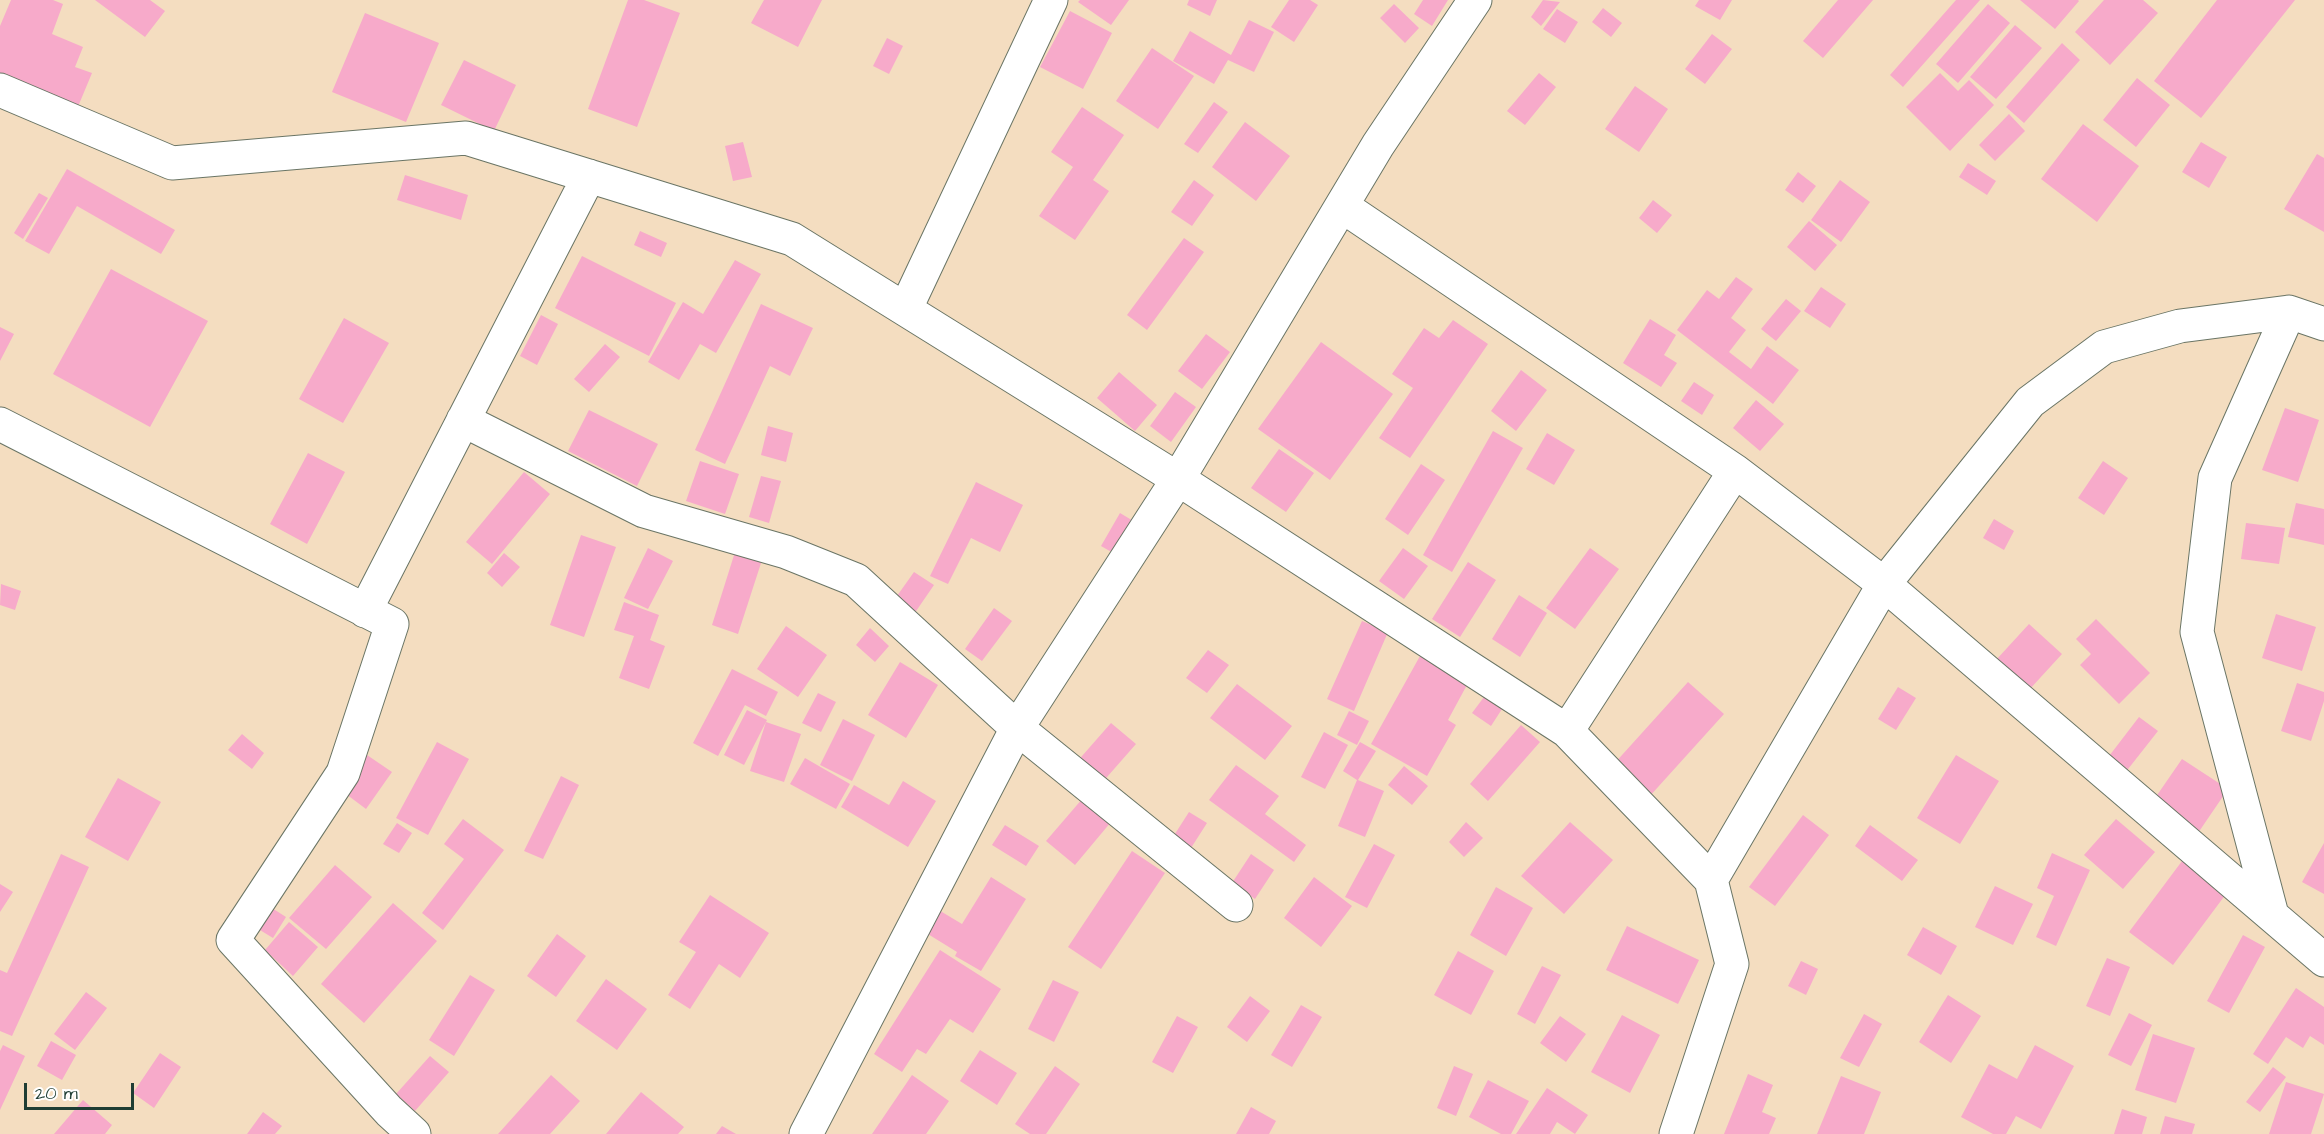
<!DOCTYPE html>
<html>
<head>
<meta charset="utf-8">
<style>
	body { margin:0 }
	#map { position:relative; width:2324px; height:1134px; overflow:hidden; background:#f4ddc0; font-family:"Architects Daughter",sans-serif }
	canvas { display:block }
	.scale { position:absolute; left:24px; top:1083px; width:110px; height:27px; box-sizing:border-box; border:3px solid #1f3d34; border-top:0; padding-left:8px; font-size:18px; line-height:21px; white-space:nowrap; color:#1f3d34; -webkit-text-stroke:4px #fff; paint-order:stroke }
</style>
</head>
<body>
<div id="map">
<canvas width="2324" height="1134"></canvas>
<div class="scale">20 m</div>
</div>
<script>
const context = document.querySelector('canvas').getContext('2d');
context.lineJoin = 'round';
function paint(path, color) { context.fillStyle = color; context.fill(path, 'evenodd'); }
const poly = rows => new Path2D(rows.map(r => 'M' + r).join(''));
function strokePath(path, color, width, dash) { context.strokeStyle = color; context.lineWidth = width; context.lineCap = dash ? 'butt' : 'round'; context.setLineDash(dash || []); context.stroke(path); }
const building = poly([
	[11,0,53,0,63,4,52,34,83,47,75,67,92,73,77,109,0,77,0,26],
	[95,0,150,0,165,11,145,37],
	[628,0,644,0,680,13,637,127,588,109],
	[764,0,822,0,798,47,751,23],
	[1080,0,1129,0,1111,25,1078,2],
	[1189,0,1217,0,1210,16,1187,5],
	[1289,0,1310,0,1318,5,1294,42,1271,27],
	[1423,0,1448,0,1432,26,1414,14],
	[1543,0,1560,2,1541,26,1531,17],
	[1699,0,1732,0,1720,20,1695,6],
	[1838,0,1873,0,1823,58,1803,41],
	[1956,0,1980,0,1903,87,1890,75],
	[2020,0,2078,0,2079,1,2055,29],
	[2104,0,2143,0,2158,13,2110,65,2075,32],
	[2217,0,2295,0,2201,118,2154,81],
	[1394,4,1419,28,1405,43,1380,18],
	[1988,4,2010,23,1958,83,1936,64],
	[1603,8,1622,23,1611,37,1592,22],
	[1557,9,1578,22,1565,43,1543,29],
	[1070,11,1112,33,1083,89,1040,67],
	[365,13,439,43,406,122,332,92],
	[1249,20,1274,32,1254,72,1228,60,1214,84,1173,61,1190,31,1231,55],
	[2015,25,2042,48,1996,99,1970,77],
	[1712,34,1732,49,1705,84,1685,69],
	[887,38,903,46,889,74,873,66],
	[2062,43,2080,60,2024,123,2006,107],
	[1152,48,1194,76,1158,129,1116,101],
	[464,60,516,85,494,131,441,105],
	[1539,73,1556,87,1525,125,1507,111],
	[1940,73,1958,91,1969,80,1994,105,1950,151,1906,107],
	[2137,78,2170,105,2136,147,2103,120],
	[1635,86,1668,109,1639,152,1605,129],
	[1214,102,1228,112,1198,153,1184,144],
	[1082,107,1124,135,1093,180,1109,191,1075,240,1039,216,1073,167,1051,152],
	[2009,114,2025,131,1995,161,1979,145],
	[1245,122,1290,156,1256,201,1212,167],
	[2083,124,2139,166,2097,222,2041,179],
	[743,142,752,177,733,181,725,146],
	[2201,142,2227,157,2209,188,2182,172],
	[2317,154,2324,158,2324,232,2284,209],
	[1968,163,1996,181,1987,195,1959,177],
	[67,169,175,230,161,254,77,206,49,254,25,241],
	[1798,172,1816,186,1803,203,1785,190],
	[405,175,468,195,461,220,397,200],
	[1194,180,1214,195,1192,226,1171,212],
	[1840,180,1870,202,1841,242,1811,220],
	[39,193,48,198,23,239,14,233],
	[1653,200,1672,215,1657,233,1639,218],
	[1809,221,1837,245,1815,271,1787,247],
	[640,231,667,243,661,257,634,245],
	[1184,238,1204,252,1147,330,1127,315],
	[582,256,676,303,649,356,555,308],
	[735,260,761,274,716,353,700,344,679,380,648,362,683,302,703,314],
	[111,269,208,321,150,427,53,374],
	[1736,277,1753,289,1731,318,1746,330,1729,352,1751,369,1767,346,1799,370,1773,404,1677,330,1707,290,1719,299],
	[1821,287,1846,304,1830,328,1804,311],
	[1786,299,1801,311,1776,341,1761,329],
	[761,304,813,328,790,376,770,366,725,464,695,450],
	[541,315,558,324,537,365,520,356],
	[344,318,389,343,343,423,299,399],
	[1650,319,1676,335,1664,355,1677,363,1661,387,1623,363],
	[1453,320,1488,344,1410,458,1379,438,1413,388,1392,374,1424,328,1439,338],
	[0,327,14,334,0,361],
	[1206,334,1230,352,1202,389,1178,371],
	[1321,342,1393,394,1330,480,1258,429],
	[605,344,620,357,589,392,574,379],
	[1521,370,1547,390,1516,431,1491,411],
	[1119,372,1157,405,1135,431,1097,398],
	[1694,382,1714,395,1702,415,1681,401],
	[1175,392,1196,407,1171,442,1150,426],
	[1756,400,1784,424,1760,451,1733,428],
	[2285,408,2319,420,2298,482,2262,470],
	[589,410,658,444,637,486,568,451],
	[768,426,793,433,786,462,761,455],
	[1493,431,1523,448,1452,572,1423,555],
	[1547,433,1575,450,1554,485,1526,469],
	[1279,449,1314,473,1286,512,1251,488],
	[308,453,345,472,307,544,270,524],
	[700,461,739,474,725,514,686,501],
	[2103,461,2128,478,2104,515,2078,498],
	[1421,464,1445,480,1408,535,1385,519],
	[524,472,550,494,492,564,466,542],
	[761,476,781,481,769,523,749,517],
	[976,482,1023,505,1000,552,971,538,948,584,930,576],
	[2296,503,2324,509,2324,545,2288,537],
	[1120,513,1140,525,1122,558,1101,546],
	[1994,519,2014,531,2004,550,1983,538],
	[2246,523,2285,528,2279,564,2241,559],
	[581,535,616,547,584,637,550,625],
	[648,548,673,561,648,609,624,598],
	[1403,548,1428,566,1404,599,1379,581],
	[1590,548,1619,569,1575,629,1546,608],
	[735,552,762,560,738,634,712,625],
	[504,553,520,567,502,587,487,573],
	[1468,562,1496,580,1460,637,1432,619],
	[914,572,934,585,912,617,892,603],
	[1,584,21,591,15,610,0,605],
	[1519,595,1547,613,1520,657,1492,639],
	[624,602,659,615,650,640,665,646,649,689,619,678,634,636,614,630],
	[994,608,1012,621,982,661,965,649],
	[2276,614,2316,627,2302,671,2262,658],
	[2096,619,2150,673,2119,704,2080,665,2091,654,2076,639],
	[1362,621,1388,632,1354,711,1327,699],
	[2029,624,2062,654,2029,690,1996,660],
	[786,626,827,655,798,697,757,669],
	[870,628,889,646,875,662,856,645],
	[1208,650,1229,665,1207,693,1186,678],
	[1420,656,1468,683,1448,720,1456,725,1427,776,1371,744],
	[900,662,938,685,906,738,868,715],
	[732,669,778,692,766,716,745,705,718,756,693,743],
	[1688,682,1724,714,1649,797,1613,765],
	[2297,683,2324,692,2324,701,2311,741,2281,731],
	[1237,684,1292,726,1265,760,1210,718],
	[1898,687,1916,698,1896,730,1878,719],
	[818,693,836,702,821,732,802,723],
	[1484,697,1502,709,1491,726,1472,713],
	[747,710,767,720,744,765,724,755],
	[1349,711,1369,721,1357,745,1337,735],
	[2139,717,2158,731,2121,778,2103,764],
	[843,719,875,735,852,781,820,765],
	[766,722,801,734,784,782,750,771],
	[1111,723,1136,744,1100,785,1075,764],
	[1521,725,1540,742,1488,801,1470,784],
	[1324,732,1348,745,1325,789,1301,777],
	[242,734,264,753,252,769,228,750],
	[437,742,469,759,428,835,396,818],
	[1360,742,1376,751,1358,780,1384,791,1365,837,1338,826,1357,780,1343,771],
	[367,755,392,772,366,809,342,791],
	[1956,755,1999,781,1960,844,1917,818],
	[805,758,850,784,836,809,790,784],
	[2182,759,2228,789,2198,833,2153,801],
	[1236,765,1279,796,1265,814,1306,845,1294,862,1209,800],
	[1404,766,1428,786,1412,805,1388,785],
	[561,776,579,785,543,859,524,851],
	[118,778,161,802,128,861,85,837],
	[903,781,936,801,908,847,841,807,854,785,889,805],
	[1083,798,1111,822,1075,865,1046,841],
	[1189,812,1207,823,1191,848,1173,837],
	[1803,815,1829,835,1775,906,1749,887],
	[463,819,504,850,443,930,422,913,464,859,444,844],
	[2116,819,2155,852,2123,889,2084,855],
	[1466,822,1483,838,1464,857,1449,842],
	[1570,822,1613,860,1564,914,1521,876],
	[397,823,412,833,399,853,383,844],
	[1005,825,1039,846,1026,866,992,845],
	[1870,825,1918,860,1902,881,1855,846],
	[2324,843,2324,894,2302,882],
	[1374,844,1395,855,1367,908,1345,897],
	[1132,851,1165,873,1101,969,1068,947],
	[2052,853,2090,870,2056,946,2036,937,2054,896,2037,888],
	[2188,853,2232,886,2173,965,2129,932],
	[61,854,89,867,12,1036,0,1031,0,970,7,973],
	[1251,854,1274,870,1255,899,1232,883],
	[335,865,372,897,326,949,289,918],
	[991,877,1026,899,981,971,955,956,957,952,923,931,937,909,962,924],
	[1314,877,1352,906,1321,947,1284,918],
	[0,884,13,892,0,912],
	[1995,886,2033,904,2013,945,1975,927],
	[1496,887,1533,908,1506,956,1470,935],
	[710,895,769,933,740,978,719,964,690,1009,668,995,696,952,679,942],
	[264,903,286,917,273,938,250,924],
	[393,903,437,941,364,1023,321,984],
	[289,922,318,947,293,976,265,950],
	[1627,926,1699,960,1678,1004,1606,970],
	[1923,927,1957,946,1941,975,1907,955],
	[557,934,586,956,556,997,527,976],
	[2243,935,2265,947,2229,1013,2207,1001],
	[940,950,1001,989,973,1033,950,1019,926,1054,917,1049,902,1072,874,1054],
	[1458,951,1494,971,1471,1015,1434,995],
	[2107,958,2130,967,2110,1016,2086,1006],
	[1801,961,1818,969,1806,995,1788,986],
	[1542,966,1561,975,1535,1024,1517,1014],
	[470,975,495,990,454,1056,429,1040],
	[606,979,647,1009,617,1050,576,1021],
	[1053,980,1079,992,1054,1042,1028,1029],
	[2296,988,2324,1007,2324,1045,2310,1036,2303,1048,2286,1037,2268,1064,2253,1054],
	[86,992,107,1008,75,1050,54,1034],
	[1948,995,1981,1016,1951,1063,1919,1042],
	[1250,996,1270,1011,1247,1042,1227,1027],
	[1301,1005,1322,1017,1292,1067,1271,1055],
	[2129,1013,2152,1025,2131,1066,2108,1055],
	[1864,1014,1882,1024,1859,1067,1840,1058],
	[1622,1015,1660,1035,1630,1093,1591,1072],
	[1177,1016,1198,1027,1173,1073,1152,1062],
	[1560,1016,1586,1034,1566,1062,1540,1043],
	[2153,1034,2195,1048,2176,1103,2135,1090],
	[51,1041,76,1055,62,1080,37,1066],
	[3,1045,25,1056,0,1110,0,1051],
	[2035,1045,2074,1066,2041,1129,2016,1116,2006,1134,1993,1134,1961,1117,1989,1064,2017,1079],
	[980,1050,1017,1073,997,1105,960,1081],
	[160,1053,181,1067,154,1108,133,1093],
	[430,1056,449,1072,415,1111,396,1094],
	[1055,1066,1080,1084,1046,1134,1030,1134,1015,1124],
	[1454,1066,1473,1074,1456,1116,1437,1108],
	[2273,1067,2286,1077,2260,1112,2246,1102],
	[1748,1074,1773,1085,1762,1112,1776,1118,1769,1134,1724,1134],
	[551,1075,580,1101,550,1134,498,1134],
	[912,1075,949,1101,926,1134,872,1134],
	[1841,1076,1881,1092,1864,1134,1817,1134],
	[1488,1080,1529,1101,1511,1134,1501,1134,1469,1117],
	[2286,1082,2324,1094,2311,1134,2269,1134],
	[1547,1088,1588,1115,1575,1134,1557,1122,1550,1134,1516,1134],
	[641,1092,684,1127,678,1134,606,1134],
	[83,1100,112,1125,105,1134,54,1134],
	[1251,1107,1276,1121,1269,1134,1236,1134],
	[2122,1109,2147,1117,2142,1134,2114,1134],
	[263,1112,282,1126,275,1134,247,1134],
	[2165,1116,2195,1124,2192,1134,2160,1134],
	[722,1126,736,1134,716,1134]
]);
const minor = poly([
	[0,90,172,163,466,138,792,239,1178,479,1567,731,1735,471],
	[1342,206,1735,471,1884,584,2324,960],
	[906,308,1051,0],
	[463,420,644,511,786,552,856,580,1017,728,1236,905],
	[0,424,392,624,343,773,233,940,389,1111,414,1134],
	[365,611,589,176],
	[1567,731,1711,880],
	[2272,915,2197,632,2215,478,2289,312],
	[806,1134,1017,728,1178,479,1378,145,1475,0],
	[1676,1134,1732,964,1711,880,1884,584,2030,402,2104,347,2180,326,2289,312,2324,324]
]);
paint(building, '#f7aaca');
strokePath(minor, '#6a7565', 35);
strokePath(minor, '#fff', 33);
</script>
</body>
</html>
